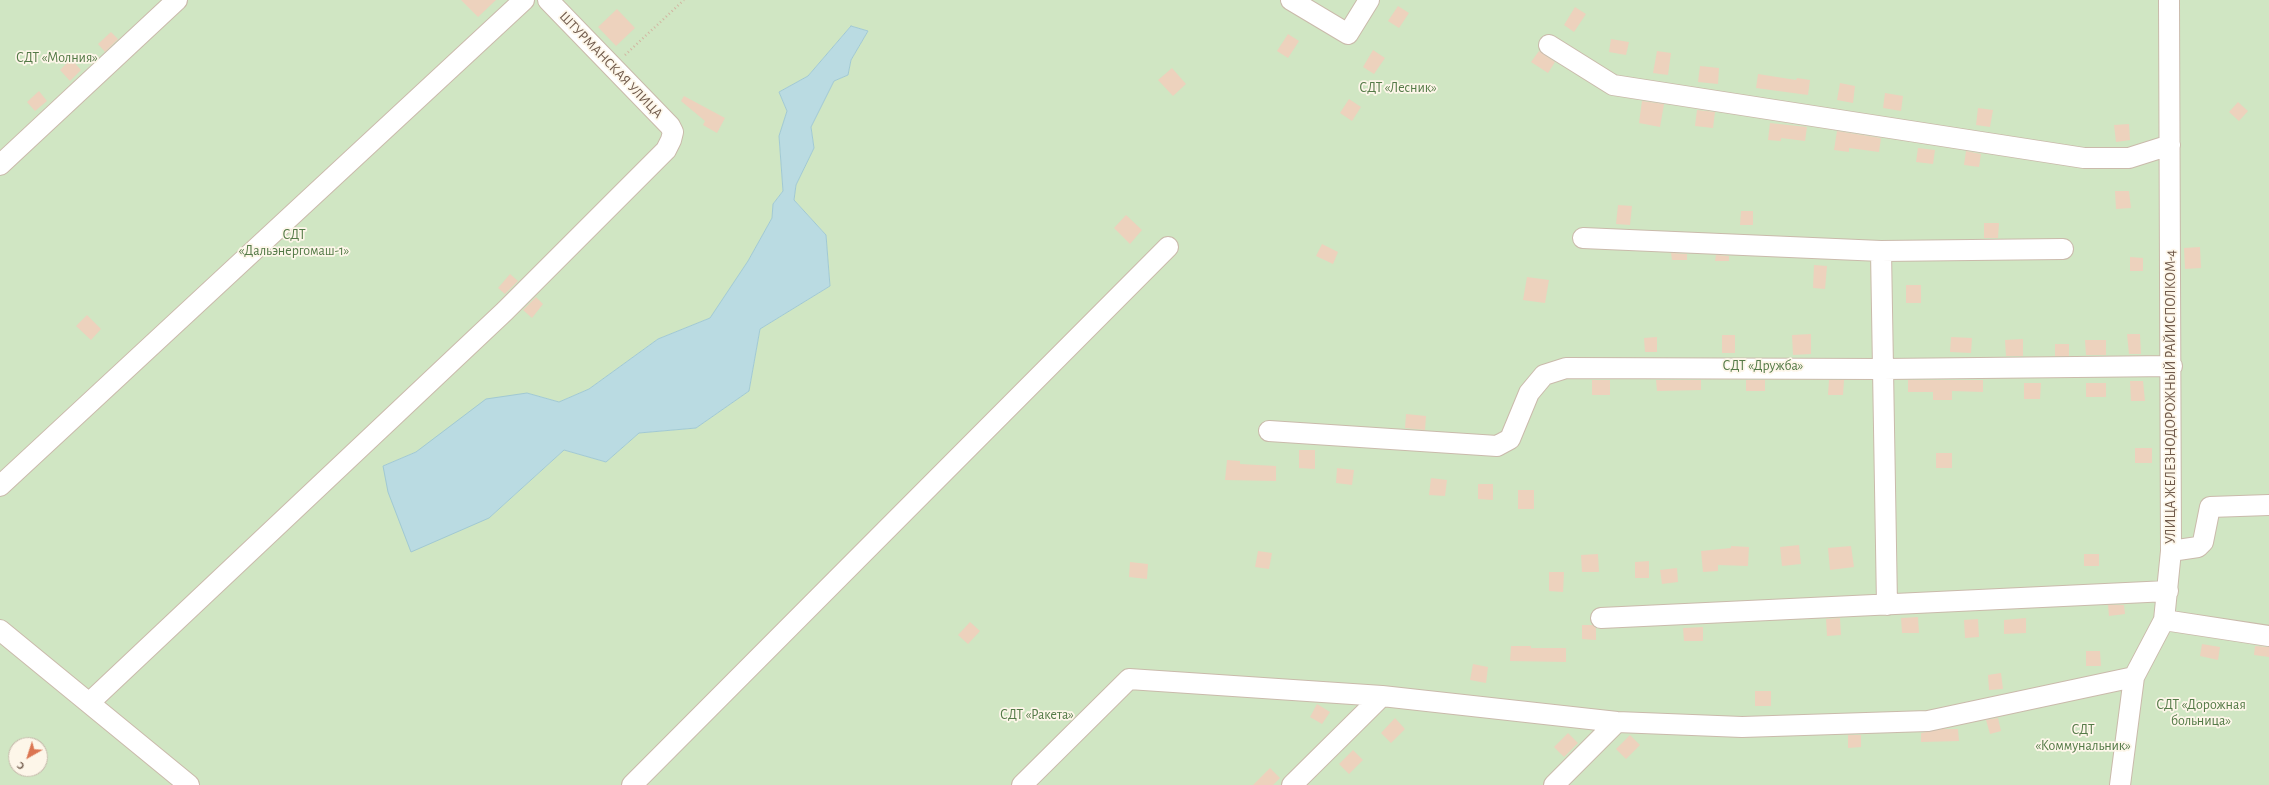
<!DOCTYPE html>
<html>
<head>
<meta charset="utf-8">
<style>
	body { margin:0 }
	#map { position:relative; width:2269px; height:785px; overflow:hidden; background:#faf2e3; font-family:"Alegreya Sans",sans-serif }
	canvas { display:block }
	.north { position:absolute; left:8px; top:737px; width:40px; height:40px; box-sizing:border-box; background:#fdf6e9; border:1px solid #c5b8aa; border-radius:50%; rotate:219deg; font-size:11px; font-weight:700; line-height:16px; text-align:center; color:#705a4b }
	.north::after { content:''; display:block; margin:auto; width:14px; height:18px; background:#db7551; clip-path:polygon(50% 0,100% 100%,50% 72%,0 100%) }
</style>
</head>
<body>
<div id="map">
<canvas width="2269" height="785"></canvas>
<div class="north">С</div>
</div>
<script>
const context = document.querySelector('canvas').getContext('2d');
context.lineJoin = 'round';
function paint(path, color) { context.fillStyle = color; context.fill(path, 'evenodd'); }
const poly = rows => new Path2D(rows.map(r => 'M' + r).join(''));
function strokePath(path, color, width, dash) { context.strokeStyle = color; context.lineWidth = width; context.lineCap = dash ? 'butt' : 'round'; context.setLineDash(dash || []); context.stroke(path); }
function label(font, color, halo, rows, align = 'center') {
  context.font = font + ' "Alegreya Sans",sans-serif'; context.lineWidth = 3.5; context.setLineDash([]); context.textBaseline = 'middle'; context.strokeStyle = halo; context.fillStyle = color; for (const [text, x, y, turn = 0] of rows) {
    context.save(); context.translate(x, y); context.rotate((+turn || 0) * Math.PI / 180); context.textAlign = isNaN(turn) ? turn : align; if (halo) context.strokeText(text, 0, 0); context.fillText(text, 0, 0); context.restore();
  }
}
const green = poly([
	[0,0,2269,0,2269,785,0,785],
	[851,26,868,31,851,60,848,75,834,81,811,127,814,148,796,185,794,200,826,235,830,286,760,329,749,391,696,428,639,433,606,462,564,450,489,518,383,466,416,452,527,393,559,402,589,389,658,339,710,318,748,261,772,218,773,204,783,191,779,137,787,111,779,92,808,76],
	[16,745,40,745,40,769,16,769]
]);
const water = poly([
	[851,26,868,31,851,60,848,75,834,81,811,127,814,148,796,185,794,200,826,235,830,286,760,329,749,391,696,428,639,433,606,462,564,450,489,518,411,552,388,492,383,466,416,452,486,399,527,393,559,402,589,389,658,339,710,318,748,261,772,218,773,204,783,191,779,136,787,111,779,92,808,76,851,26]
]);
const building = poly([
	[461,0,496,0,478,17],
	[1398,6,1409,13,1399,28,1388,21],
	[1575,7,1586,14,1574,32,1564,25],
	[617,9,635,28,616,46,598,27],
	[111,32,118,39,105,52,98,44],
	[1288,34,1299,41,1288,58,1277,51],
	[1611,39,1629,42,1626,55,1609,52],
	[1373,50,1385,58,1374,74,1363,67],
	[1539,51,1555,62,1548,73,1531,62],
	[1657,51,1671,53,1668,75,1653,73],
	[71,59,81,70,70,81,60,70],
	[1700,66,1719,68,1718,84,1698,82],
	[1172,68,1186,84,1173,96,1158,80],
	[1758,74,1796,80,1797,78,1810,80,1808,95,1756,88],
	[1840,83,1855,86,1853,103,1837,100],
	[39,91,47,101,35,111,27,102],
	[1885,93,1903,96,1901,111,1883,108],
	[684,96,725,118,717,133,703,125,705,121,681,101],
	[1349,99,1361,107,1352,121,1340,113],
	[1642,101,1664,104,1660,127,1639,123],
	[2238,102,2248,111,2239,121,2229,112],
	[1978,108,1993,110,1990,127,1976,125],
	[1697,110,1715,112,1713,128,1695,126],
	[1770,123,1807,127,1805,141,1781,138,1781,141,1768,140],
	[2129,124,2130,140,2116,142,2114,125],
	[1837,131,1881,138,1879,152,1849,148,1849,152,1834,150],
	[1918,148,1935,150,1933,164,1916,162],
	[1966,151,1981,154,1979,167,1964,165],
	[2115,191,2129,191,2131,208,2116,209],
	[1618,205,1632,206,1630,225,1616,224],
	[1741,211,1753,211,1753,225,1740,225],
	[1126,215,1142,230,1130,244,1114,228],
	[1984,223,1999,223,1998,238,1984,238],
	[1322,244,1338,252,1333,264,1316,256],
	[2200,247,2201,268,2185,269,2184,248],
	[1671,253,1687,254,1687,260,1672,260],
	[1716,255,1729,256,1729,261,1715,261],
	[2130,257,2143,258,2143,271,2130,271],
	[1814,265,1827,266,1825,289,1813,288],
	[510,274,518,281,505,294,498,288],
	[1527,277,1549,280,1545,303,1523,300],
	[1906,285,1921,285,1921,303,1906,303],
	[536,297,543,304,532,318,523,310],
	[87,315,101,329,91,340,76,326],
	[1811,334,1811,354,1793,355,1792,335],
	[2127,334,2140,334,2141,354,2129,354],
	[1722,335,1735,335,1735,353,1722,353],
	[1657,337,1657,352,1645,352,1644,338],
	[1951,337,1972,338,1971,353,1950,352],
	[2023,339,2023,356,2006,356,2005,340],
	[2085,340,2106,340,2106,355,2086,355],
	[2055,344,2069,344,2069,356,2055,356],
	[1592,380,1610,380,1610,395,1592,395],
	[1656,380,1701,380,1701,390,1657,391],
	[1746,380,1765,380,1765,391,1746,391],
	[1829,380,1844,380,1843,395,1828,395],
	[1908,380,1983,380,1983,392,1952,391,1952,400,1933,400,1933,392,1908,392],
	[2130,381,2143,381,2145,401,2131,401],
	[2024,383,2041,383,2040,399,2024,399],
	[2086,383,2106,383,2106,397,2086,397],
	[1406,414,1426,416,1425,430,1405,428],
	[2135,448,2152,448,2152,463,2135,463],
	[1299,450,1315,450,1315,469,1299,468],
	[1936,453,1952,453,1952,468,1936,468],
	[1227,460,1240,461,1240,464,1276,466,1276,481,1225,480],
	[1337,468,1354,470,1352,485,1336,483],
	[1431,478,1447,480,1445,496,1429,495],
	[1478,484,1493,484,1493,500,1478,499],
	[1518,490,1534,490,1534,509,1518,509],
	[1799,545,1801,564,1782,566,1780,547],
	[1731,546,1749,547,1748,566,1718,565,1718,571,1703,572,1701,551,1731,548],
	[1851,546,1854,567,1830,570,1828,548],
	[1258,551,1272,553,1269,569,1255,567],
	[1598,554,1599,572,1582,572,1581,555],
	[2084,554,2099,554,2099,566,2084,566],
	[1649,561,1649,578,1635,578,1635,562],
	[1130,562,1148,564,1147,579,1129,577],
	[1677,568,1678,582,1662,584,1660,570],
	[1549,572,1564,572,1563,592,1549,591],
	[2108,605,2124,605,2125,614,2109,616],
	[1918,617,1919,633,1902,633,1901,618],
	[1840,618,1841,635,1827,636,1826,619],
	[2026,618,2026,633,2004,634,2004,620],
	[1978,619,1979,637,1965,638,1964,620],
	[970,622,980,631,968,644,958,635],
	[1582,625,1593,625,1596,628,1596,640,1582,639],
	[1703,627,1703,641,1684,641,1683,628],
	[2202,644,2220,647,2218,660,2200,656],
	[1511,646,1531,646,1531,648,1566,648,1566,662,1510,661],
	[2255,646,2269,647,2269,657,2254,655],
	[2086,651,2100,651,2101,666,2086,666],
	[1473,664,1488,667,1486,683,1470,680],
	[2001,673,2003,689,1989,690,1988,675],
	[1755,691,1771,691,1771,706,1755,706],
	[1317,704,1330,712,1322,724,1310,717],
	[1395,718,1405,729,1391,743,1381,733],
	[1998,718,2001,731,1990,734,1986,720],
	[1943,729,1958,729,1959,741,1921,742,1921,733],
	[1568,733,1578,743,1564,757,1554,747],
	[1630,735,1640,745,1626,759,1616,749],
	[1848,735,1861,735,1861,747,1848,748],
	[1353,750,1363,760,1349,774,1339,764],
	[1270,768,1280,778,1273,785,1253,785]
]);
const path = poly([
	[625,55,684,0]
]);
const minor = poly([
	[1291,0,1348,34,1369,0],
	[1549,45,1613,85,2084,158,2129,158,2170,145],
	[0,165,177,0],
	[1583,238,1881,251,2063,249],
	[1881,251,1887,605],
	[1269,431,1497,446,1510,439,1529,393,1544,375,1566,368,1883,369,2172,366],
	[0,486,524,0],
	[2171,551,2198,547,2203,542,2210,507,2269,505],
	[1601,618,2168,591],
	[2164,620,2269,636],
	[0,630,189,785],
	[89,703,505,311,666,150,671,140,673,132,670,126,548,0],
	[632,785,1168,247],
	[1022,785,1129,679,1382,696,1617,722,1742,727,1928,721,2134,677],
	[1292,785,1382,696],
	[1554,785,1617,722],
	[2120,785,2134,677,2164,620,2171,551,2169,0]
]);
const parkNames = [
	["СДТ «Молния»",57,58],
	["СДТ «Лесник»",1398,88],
	["СДТ",294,235],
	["«Дальэнергомаш-1»",294,251],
	["СДТ «Дружба»",1763,366],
	["СДТ «Дорожная",2201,705],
	["больница»",2201,721],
	["СДТ «Ракета»",1037,715],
	["СДТ",2083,730],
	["«Коммунальник»",2083,746]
];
const streetNames = [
	["ШТУРМАНСКАЯ УЛИЦА",611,65,46],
	["УЛИЦА ЖЕЛЕЗНОДОРОЖНЫЙ РАЙИСПОЛКОМ-4",2171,397,-90]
];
paint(green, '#d0e6c3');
paint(water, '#badbe2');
strokePath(water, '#a1c9d3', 1);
paint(building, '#edd2bd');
strokePath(minor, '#cabaab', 22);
strokePath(path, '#d2b5a1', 2.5, [1, 3]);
strokePath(minor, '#fff', 20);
label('14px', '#547a47', '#fdf6e9', parkNames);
label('14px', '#705a4b', '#fdf6e9', streetNames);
</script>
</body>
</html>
